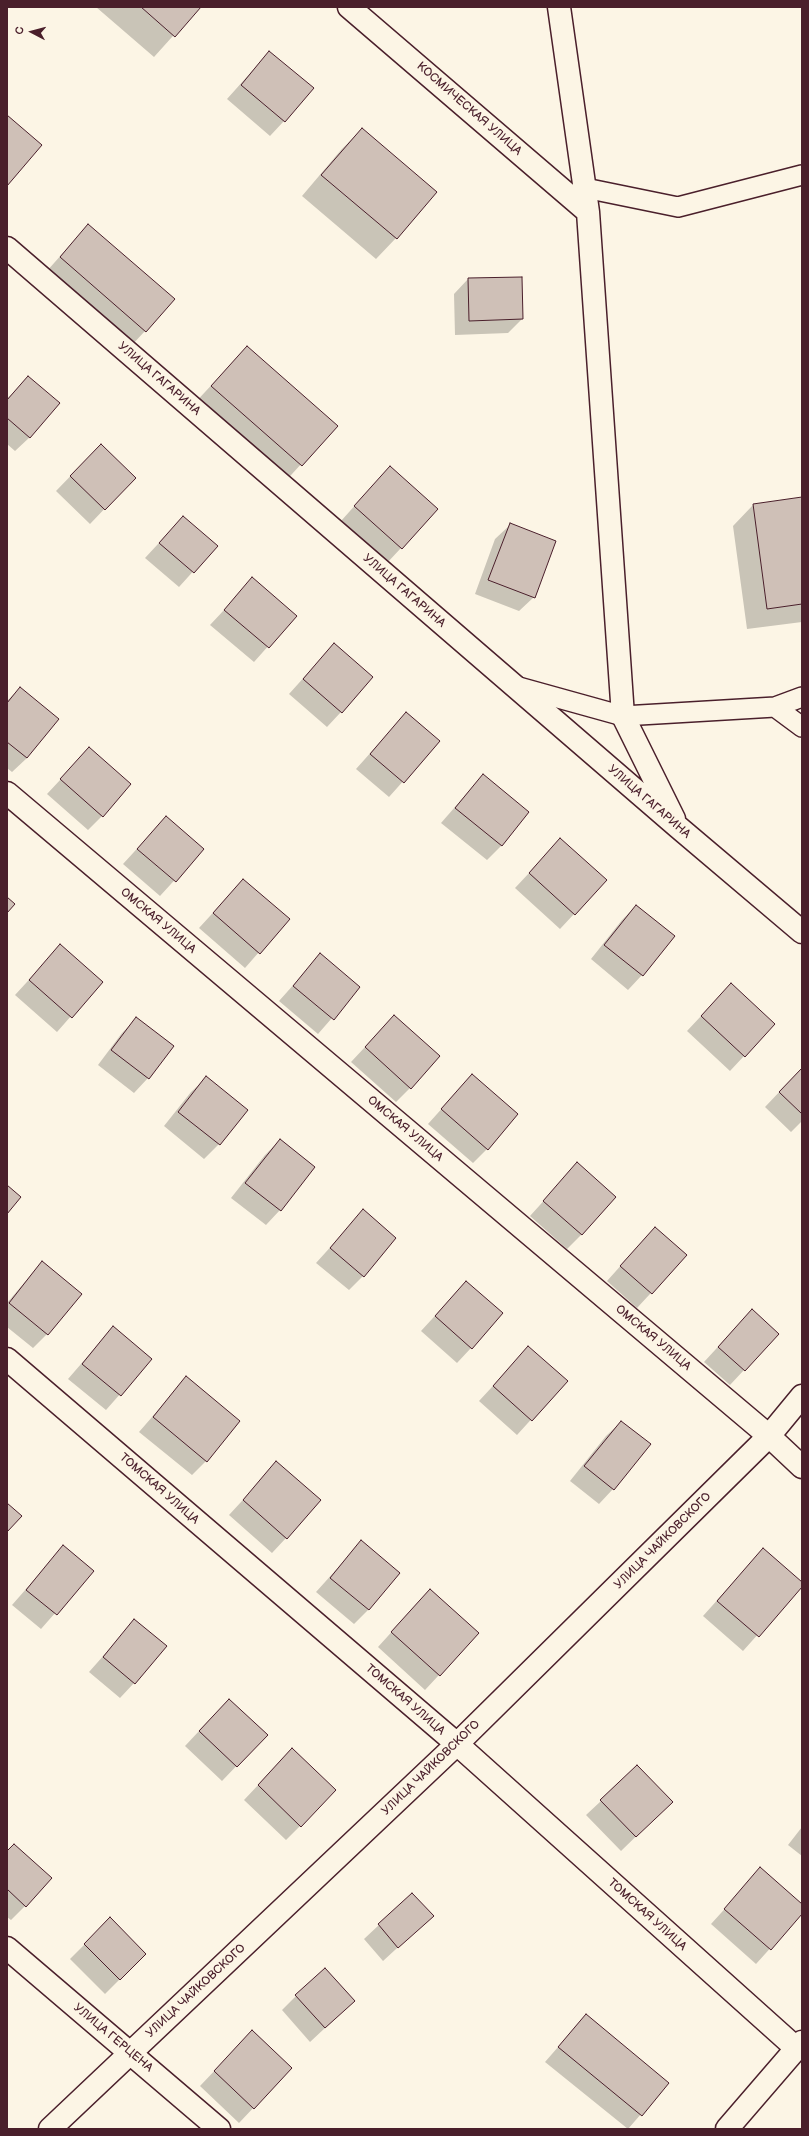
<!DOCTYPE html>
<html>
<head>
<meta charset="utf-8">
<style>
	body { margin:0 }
	#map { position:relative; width:809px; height:2136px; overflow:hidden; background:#fcf5e5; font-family:"Balsamiq Sans",sans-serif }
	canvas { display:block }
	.frame { position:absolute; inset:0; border:8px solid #4a1f2b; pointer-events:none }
	.north { position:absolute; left:12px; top:12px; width:40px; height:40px; -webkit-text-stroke:3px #fcf5e5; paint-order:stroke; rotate:276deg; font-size:11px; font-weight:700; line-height:16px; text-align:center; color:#4a1f2b }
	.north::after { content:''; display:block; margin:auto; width:14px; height:18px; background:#4a1f2b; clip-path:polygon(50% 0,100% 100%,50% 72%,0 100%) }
</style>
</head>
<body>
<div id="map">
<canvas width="809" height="2136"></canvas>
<div class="frame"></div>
<div class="north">С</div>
</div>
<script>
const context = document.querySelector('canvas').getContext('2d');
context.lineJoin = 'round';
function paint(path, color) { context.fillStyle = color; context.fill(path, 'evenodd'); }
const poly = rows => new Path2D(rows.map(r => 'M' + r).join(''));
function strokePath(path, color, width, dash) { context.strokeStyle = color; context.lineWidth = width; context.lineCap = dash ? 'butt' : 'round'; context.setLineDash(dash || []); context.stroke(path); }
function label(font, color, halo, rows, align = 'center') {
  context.font = font + ' "Balsamiq Sans",sans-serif'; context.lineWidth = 3; context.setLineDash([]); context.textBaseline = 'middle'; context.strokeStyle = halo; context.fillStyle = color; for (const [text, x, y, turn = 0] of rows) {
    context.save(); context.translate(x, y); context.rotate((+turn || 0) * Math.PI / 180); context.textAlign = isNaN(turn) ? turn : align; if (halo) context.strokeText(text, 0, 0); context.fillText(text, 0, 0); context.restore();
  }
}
const shadow = poly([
	[96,7,199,7,154,57],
	[269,52,284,121,270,136,227,99],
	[362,129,396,238,376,259,302,196,341,150],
	[88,225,145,331,131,346,46,272],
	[468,279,522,319,508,333,455,335,454,294],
	[247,347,336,426,281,486,191,407],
	[28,377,30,437,15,451,7,444,7,399],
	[86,460,134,478,90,524,56,491],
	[376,482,401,548,387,563,341,521],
	[802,498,802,622,747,629,733,526,753,505],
	[183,517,216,546,179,587,145,558],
	[510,525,534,597,519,611,475,594,495,539],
	[253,579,295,616,254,662,210,625],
	[334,644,341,712,327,727,289,694],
	[20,688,27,758,12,772,7,768,7,701],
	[406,713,439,741,389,797,356,769],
	[89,749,102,816,88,830,47,794],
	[483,775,528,812,501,846,487,860,441,823],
	[166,817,203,849,160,896,123,864],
	[560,840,574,914,560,929,515,888],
	[243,880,288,919,245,968,199,928],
	[636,906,674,937,642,975,628,990,591,959,622,920],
	[60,946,101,982,57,1032,15,995],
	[320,955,359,987,318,1034,279,1001],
	[731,984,744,1056,730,1071,687,1031],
	[394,1016,410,1088,396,1102,351,1062],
	[136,1019,148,1078,134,1093,98,1065,122,1033],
	[802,1068,802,1121,791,1132,765,1107],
	[472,1075,487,1149,473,1163,428,1124],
	[206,1078,246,1110,219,1144,204,1159,164,1126,191,1092],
	[280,1140,314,1167,280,1210,266,1225,231,1198,265,1155],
	[577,1164,582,1234,567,1249,530,1216],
	[363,1211,363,1276,349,1290,316,1263],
	[641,1243,686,1255,637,1308,607,1281],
	[42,1262,47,1334,33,1348,7,1327,7,1303],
	[466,1282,471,1348,457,1363,421,1331],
	[738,1325,744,1370,730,1385,704,1362],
	[113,1327,151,1359,106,1410,68,1379],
	[528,1348,566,1381,517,1435,479,1401],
	[186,1378,206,1461,192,1475,139,1432],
	[621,1422,613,1489,599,1504,570,1481,606,1436],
	[277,1463,286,1538,272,1553,229,1515],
	[361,1542,368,1610,354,1624,316,1592],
	[63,1547,92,1571,41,1629,12,1605],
	[763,1549,802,1583,802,1585,743,1651,703,1616],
	[416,1605,439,1675,425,1690,378,1647],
	[135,1620,134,1683,120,1698,89,1672],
	[215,1714,266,1735,222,1781,185,1746],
	[278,1764,300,1826,286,1840,244,1800],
	[601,1801,657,1816,621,1851,586,1815],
	[802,1827,802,1856,788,1845],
	[7,1852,25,1906,11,1920,7,1917],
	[761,1869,802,1905,802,1913,756,1964,711,1924],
	[412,1894,432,1916,383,1961,364,1939],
	[110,1919,145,1954,105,1994,70,1959],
	[296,1996,339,2015,310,2042,282,2010],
	[586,2015,668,2083,628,2129,545,2062],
	[238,2046,291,2068,239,2123,200,2086]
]);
const building = poly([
	[141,7,201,7,175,37,141,7],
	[269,51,314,88,285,122,241,85,269,51],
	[7,115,42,145,7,186,7,115],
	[362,128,437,192,397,239,321,175,362,128],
	[88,224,175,299,146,332,60,257,88,224],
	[522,277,523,319,469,321,468,278,522,277],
	[247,346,338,426,302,466,211,386,247,346],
	[28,376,60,403,30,438,7,418,7,400,28,376],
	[101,444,136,478,105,510,70,476,101,444],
	[390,466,438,509,402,549,354,506,390,466],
	[802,497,802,604,767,609,753,504,802,497],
	[183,516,218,546,194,573,159,543,183,516],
	[510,523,556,541,535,598,488,580,510,523],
	[252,577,297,616,269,648,224,610,252,577],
	[334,643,373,677,342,713,303,679,334,643],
	[20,687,59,719,27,758,7,742,7,703,20,687],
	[406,712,440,741,404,783,370,754,406,712],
	[89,747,131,784,103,817,60,779,89,747],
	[483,774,529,812,502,846,455,808,483,774],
	[166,816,204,849,176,882,137,849,166,816],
	[560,838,607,880,575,915,529,873,560,838],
	[243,879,290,919,260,954,213,913,243,879],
	[7,897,15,904,7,913,7,897],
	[636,905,675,936,643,976,604,945,636,905],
	[60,944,103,982,72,1018,29,980,60,944],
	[320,953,360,987,334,1020,293,986,320,953],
	[731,983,775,1024,745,1057,701,1016,731,983],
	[394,1015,440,1056,411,1089,365,1047,394,1015],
	[136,1017,174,1046,149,1079,111,1050,136,1017],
	[802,1068,802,1114,779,1092,802,1068],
	[472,1074,518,1114,488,1150,441,1109,472,1074],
	[206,1076,248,1110,220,1145,178,1112,206,1076],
	[280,1139,315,1167,281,1211,245,1183,280,1139],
	[577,1162,616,1197,582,1235,543,1201,577,1162],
	[7,1185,21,1197,7,1214,7,1185],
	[363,1209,396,1238,364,1277,330,1248,363,1209],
	[655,1227,687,1255,652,1294,620,1266,655,1227],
	[42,1261,82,1294,48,1335,9,1303,42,1261],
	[466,1281,503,1313,472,1349,435,1316,466,1281],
	[752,1309,779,1334,745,1371,718,1347,752,1309],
	[113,1326,152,1359,121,1396,82,1364,113,1326],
	[528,1346,568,1381,532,1421,493,1386,528,1346],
	[186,1376,240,1421,207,1462,153,1417,186,1376],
	[621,1421,651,1444,614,1490,584,1466,621,1421],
	[276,1461,321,1500,287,1539,243,1500,276,1461],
	[7,1503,22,1516,7,1532,7,1503],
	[361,1540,400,1573,369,1610,330,1578,361,1540],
	[63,1545,94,1571,57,1615,26,1590,63,1545],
	[763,1548,802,1582,802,1587,759,1637,717,1601,763,1548],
	[430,1589,479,1633,440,1676,391,1632,430,1589],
	[134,1619,167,1646,135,1684,103,1657,134,1619],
	[229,1699,268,1735,237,1767,199,1731,229,1699],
	[292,1748,336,1790,301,1827,258,1785,292,1748],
	[637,1765,673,1802,636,1837,600,1800,637,1765],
	[14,1844,52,1878,26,1907,7,1889,7,1851,14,1844],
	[760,1867,802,1904,802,1914,771,1950,724,1909,760,1867],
	[412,1893,434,1916,398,1948,378,1924,412,1893],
	[110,1917,146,1954,120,1980,84,1944,110,1917],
	[325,1968,355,2001,325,2028,295,1995,325,1968],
	[586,2014,669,2083,642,2116,558,2047,586,2014],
	[252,2030,292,2068,254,2109,214,2071,252,2030]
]);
const service = poly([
	[585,188,678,207,802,175],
	[515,686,623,716,775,707,802,697],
	[775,707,802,727]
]);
const minor = poly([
	[349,7,588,212],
	[559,7,588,212,623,716,674,819],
	[7,248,678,827,802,932],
	[7,793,769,1436,802,1467],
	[7,1359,457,1744,796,2048],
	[7,1948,219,2129],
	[50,2129,457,1744,769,1436,802,1396],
	[727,2129,802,2042]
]);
const streetNames = [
	["КОСМИЧЕСКАЯ УЛИЦА",469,109,41],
	["УЛИЦА ГАГАРИНА",159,379,41],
	["УЛИЦА ГАГАРИНА",404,591,41],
	["УЛИЦА ГАГАРИНА",649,802,41],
	["ОМСКАЯ УЛИЦА",158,921,40],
	["ОМСКАЯ УЛИЦА",405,1129,40],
	["ОМСКАЯ УЛИЦА",653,1338,40],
	["ТОМСКАЯ УЛИЦА",159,1489,41],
	["УЛИЦА ЧАЙКОВСКОГО",663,1541,-45],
	["ТОМСКАЯ УЛИЦА",405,1700,41],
	["УЛИЦА ЧАЙКОВСКОГО",431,1768,-44],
	["ТОМСКАЯ УЛИЦА",647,1915,42],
	["УЛИЦА ЧАЙКОВСКОГО",196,1991,-43],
	["УЛИЦА ГЕРЦЕНА",113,2038,40]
];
paint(shadow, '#0003');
paint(building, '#cfc0b7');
strokePath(building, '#4a1f2b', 1);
strokePath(service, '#4a1f2b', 22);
strokePath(minor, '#4a1f2b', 25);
strokePath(service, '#fcf5e5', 19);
strokePath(minor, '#fcf5e5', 22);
label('12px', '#4a1f2b', '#fcf5e5', streetNames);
</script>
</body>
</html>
